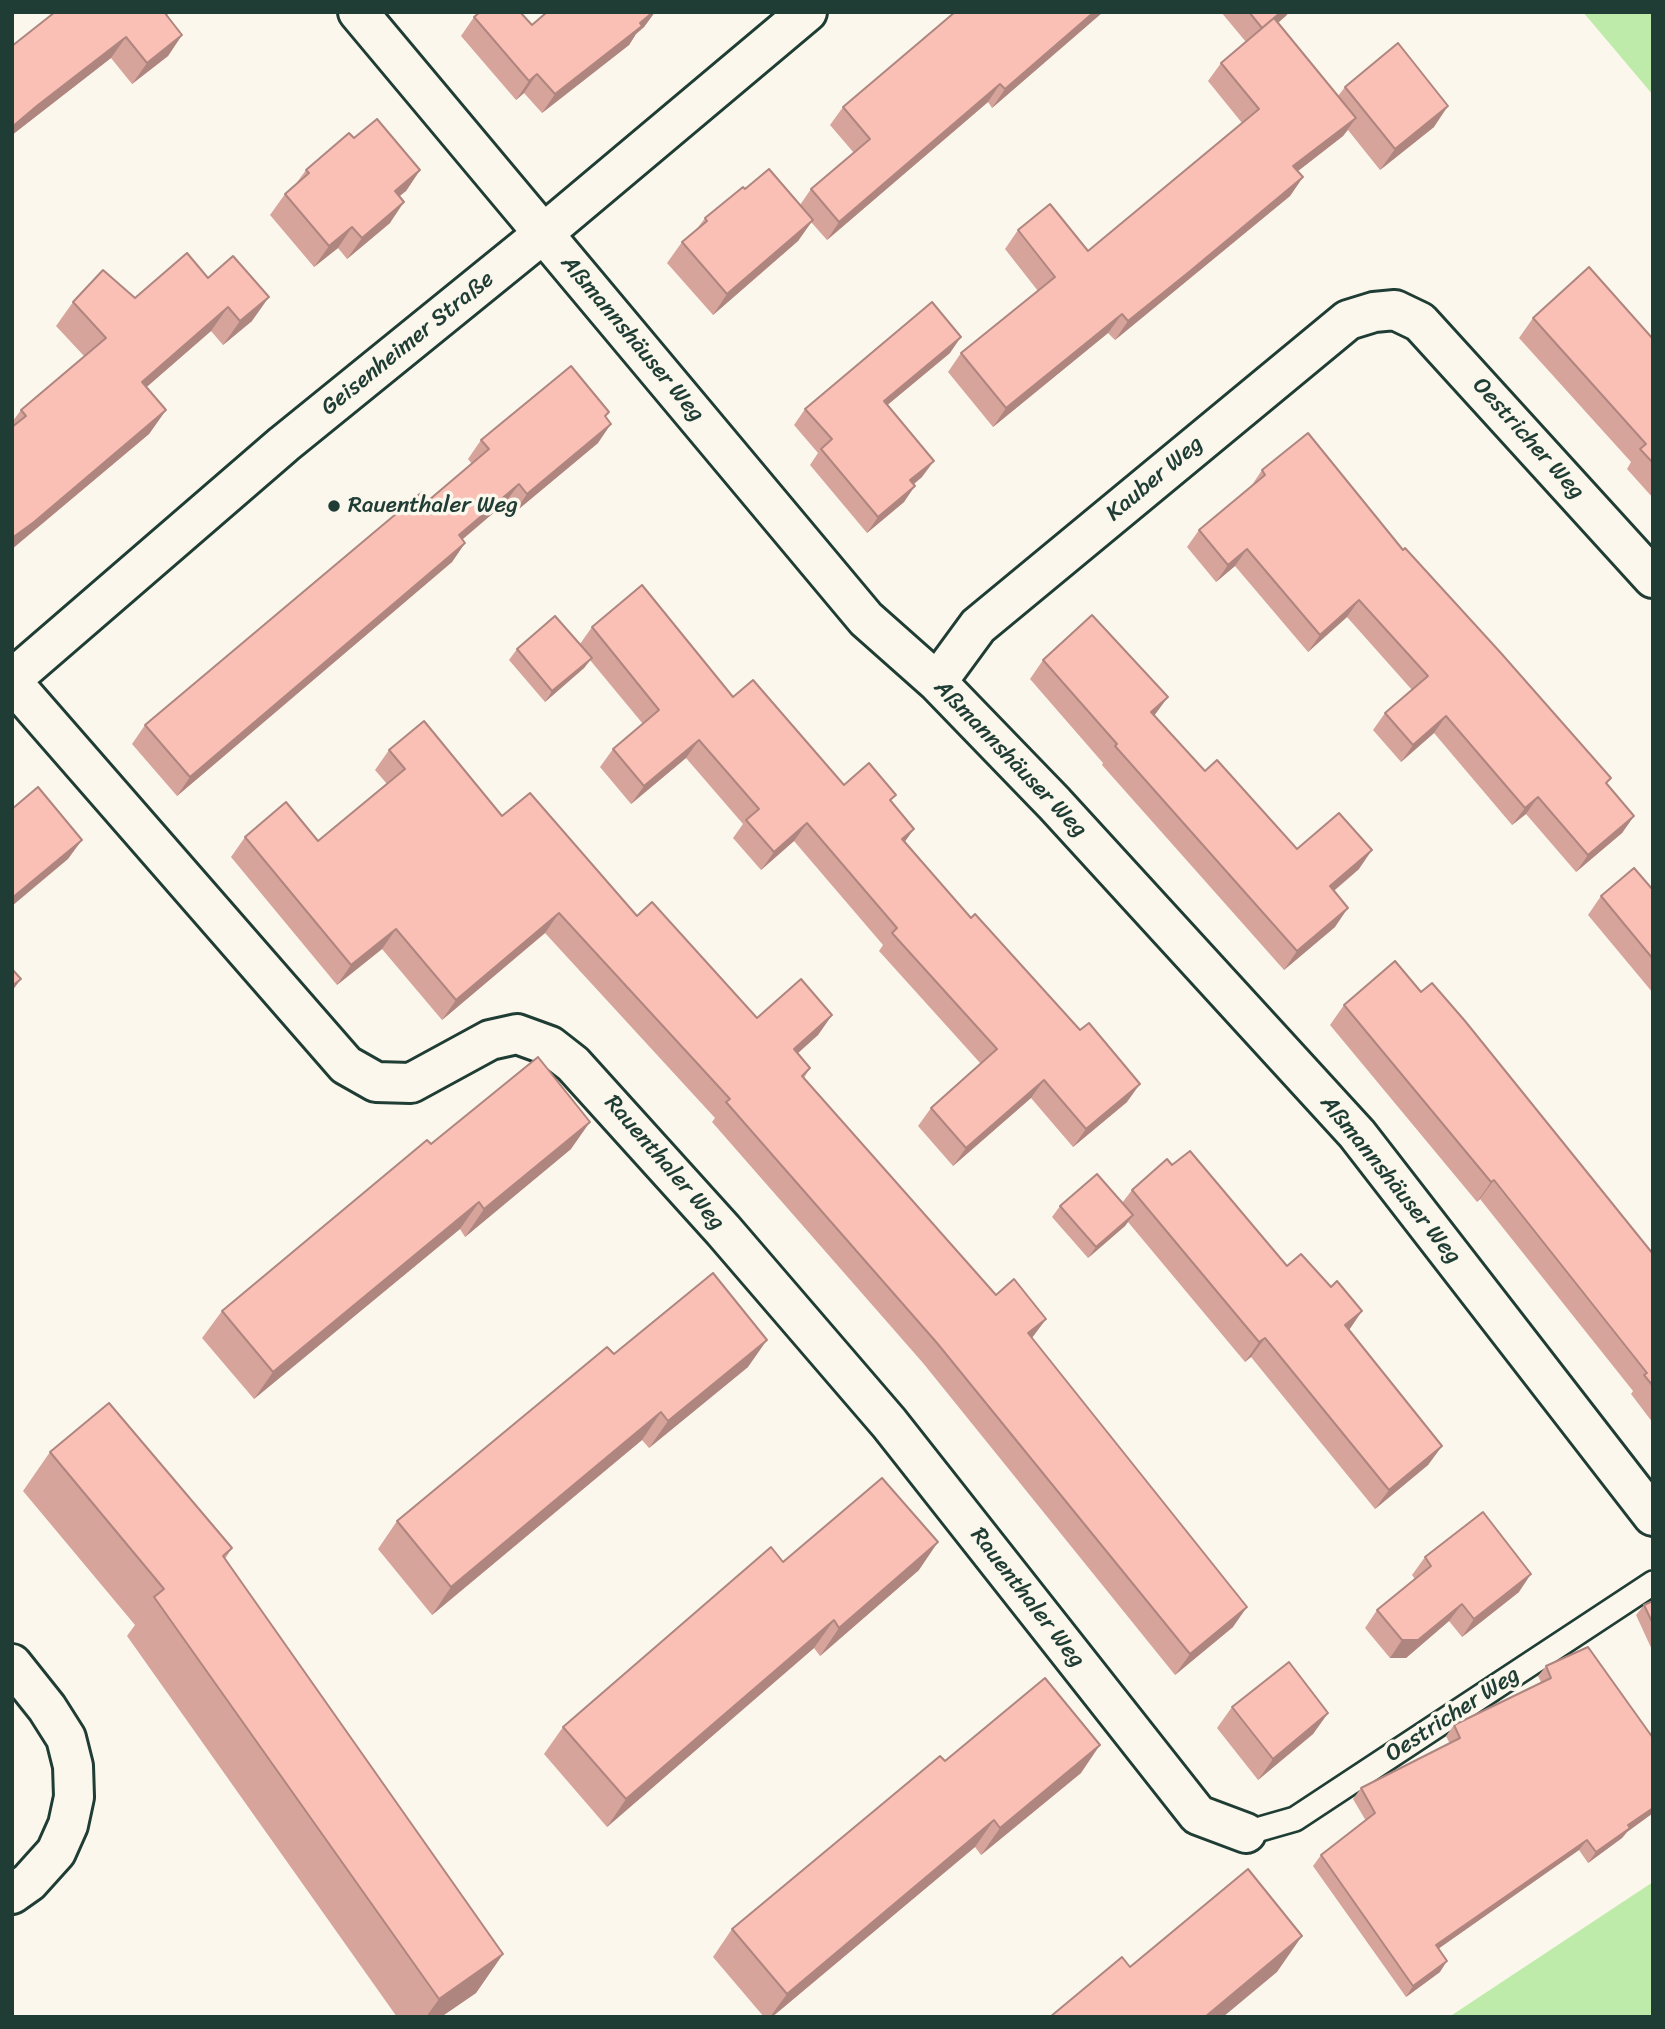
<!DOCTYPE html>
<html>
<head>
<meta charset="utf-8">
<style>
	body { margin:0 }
	#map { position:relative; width:1665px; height:2029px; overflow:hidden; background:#fbf7ec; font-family:Sriracha,sans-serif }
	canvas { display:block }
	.frame { position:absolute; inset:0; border:14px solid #1f3d34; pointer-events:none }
</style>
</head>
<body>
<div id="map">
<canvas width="1665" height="2029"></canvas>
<div class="frame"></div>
</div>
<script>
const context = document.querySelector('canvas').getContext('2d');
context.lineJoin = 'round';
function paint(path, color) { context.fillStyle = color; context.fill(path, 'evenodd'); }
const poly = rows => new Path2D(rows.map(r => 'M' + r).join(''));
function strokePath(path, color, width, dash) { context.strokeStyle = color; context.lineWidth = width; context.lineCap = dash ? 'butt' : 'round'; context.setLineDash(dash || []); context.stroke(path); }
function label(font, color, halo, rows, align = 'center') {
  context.font = font + ' Sriracha,sans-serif'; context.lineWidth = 7; context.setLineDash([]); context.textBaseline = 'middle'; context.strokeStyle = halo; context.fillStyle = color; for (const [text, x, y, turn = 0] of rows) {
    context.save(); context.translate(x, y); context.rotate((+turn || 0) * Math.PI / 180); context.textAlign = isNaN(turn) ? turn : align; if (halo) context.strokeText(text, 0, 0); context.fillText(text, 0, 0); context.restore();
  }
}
const green = poly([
	[1583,12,1653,12,1653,95],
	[1653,1882,1653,2017,1449,2017]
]);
const lane = poly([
	[1246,1833,1295,1819,1653,1583]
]);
const street = poly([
	[358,12,866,619,937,682,1054,803,1357,1134,1653,1516],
	[12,679,284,444,544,233,807,12],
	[12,682,346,1065,376,1082,411,1083,490,1040,517,1034,550,1046,573,1064,723,1230,889,1423,1198,1815,1246,1833],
	[937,682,978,626,1348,320,1374,312,1395,310,1420,322,1653,578],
	[12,1664,47,1708,66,1738,73,1766,74,1797,68,1825,56,1852,29,1882,12,1894]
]);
const wall = poly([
	[55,12,171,12,167,15,182,35,168,56,132,84,111,58,12,135,12,46],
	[547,12,655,12,644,27,636,34,629,45,542,113,524,93,516,100,461,36,474,17,532,25],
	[1103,12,992,108,988,102,827,240,811,222,798,241,713,315,667,263,682,242,696,230,705,218,745,189,800,205,811,189,854,153,830,125,843,107],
	[1221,12,1289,12,1278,23,1338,96,1345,87,1434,127,1380,170,1348,130,1343,136,1298,171,1303,177,1290,196,1115,340,1108,333,993,427,948,372,961,353,1038,291,1005,249,1018,230,1088,251,1242,123,1208,81,1221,63,1246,42],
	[354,138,420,170,406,191,399,196,390,223,347,259,338,248,314,267,270,215,285,194,295,185,306,170],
	[208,278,252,321,223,345,211,331,146,387,166,410,149,434,12,549,12,422,21,410,84,356,56,326,73,302,135,298],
	[1533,318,1653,339,1653,498,1627,469,1631,462,1519,338],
	[950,353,887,405,922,477,914,484,904,502,867,533,810,465,818,453,794,425,805,409],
	[606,417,598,443,514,513,505,503,462,540,465,543,452,562,177,796,132,744,145,725,429,500,472,464,468,459,481,440],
	[1262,470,1403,550,1634,816,1622,833,1576,872,1526,814,1512,825,1434,733,1401,762,1373,730,1385,713,1412,690,1347,617,1308,652,1235,566,1216,582,1187,547,1199,530,1250,488],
	[592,627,733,697,844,785,891,802,905,841,1127,1102,1073,1147,1031,1098,953,1166,918,1126,931,1108,981,1064,879,951,883,945,794,841,761,870,733,838,743,824,686,758,631,804,600,767,613,749,643,724,590,660,584,668,545,702,509,660,517,649,580,644],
	[1043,660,1154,716,1205,771,1297,849,1359,869,1334,891,1335,927,1284,970,1102,765,1103,763,1030,679],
	[389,750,502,816,637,916,757,1018,832,1015,818,1035,797,1054,810,1068,804,1078,996,1295,1046,1319,1032,1338,1233,1627,1175,1675,923,1363,712,1122,715,1118,545,933,442,1020,382,949,337,985,231,857,245,837,318,841,387,784,375,770],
	[1653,890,1653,993,1588,915,1601,896],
	[1421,992,1653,1254,1653,1423,1631,1394,1633,1391,1480,1199,1477,1202,1330,1025,1344,1005],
	[431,1144,571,1149,465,1237,460,1229,254,1399,202,1338,222,1311],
	[1172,1165,1287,1266,1331,1287,1362,1311,1349,1330,1442,1446,1428,1465,1375,1509,1251,1357,1245,1362,1128,1222,1125,1226,1088,1258,1052,1217,1060,1206,1122,1203,1132,1190],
	[614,1354,748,1367,649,1448,642,1440,432,1615,378,1549,397,1521],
	[50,1452,232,1548,225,1559,503,1954,476,1993,441,2017,397,2017,127,1636,135,1625,23,1491],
	[1425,1557,1519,1592,1462,1637,1449,1621,1406,1658,1390,1658,1365,1628,1377,1610,1415,1579,1412,1575],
	[783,1562,919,1570,820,1656,814,1648,607,1827,544,1754,563,1727],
	[1653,1601,1653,1652,1636,1615,1644,1605],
	[1546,1666,1653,1738,1653,1813,1627,1832,1622,1838,1588,1863,1579,1850,1438,1949,1440,1972,1406,1997,1313,1866,1321,1855,1366,1821,1353,1799,1361,1788,1450,1744,1446,1736,1454,1725,1541,1682,1538,1676],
	[1232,1707,1328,1713,1313,1734,1258,1780,1217,1728],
	[945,1761,1081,1773,981,1855,975,1847,772,2017,764,2017,713,1957,732,1929]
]);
const shadedWall = poly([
	[653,12,655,12,644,27,636,34,629,45,542,113,555,94],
	[1094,12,1103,12,992,108,1005,89],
	[1281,12,1289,12,1286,16,1250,46,1262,28],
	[182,35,168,56,132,84,147,63],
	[126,37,111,58,12,135,12,127,38,105],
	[537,74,524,93,516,100,529,81],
	[1000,84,988,102,827,240,839,222],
	[1448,106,1434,127,1380,170,1395,149],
	[1356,118,1343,136,1280,185,1293,166],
	[420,170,406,191,380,212,395,191],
	[1303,177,1290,196,1115,340,1128,321],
	[404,202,390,223,347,259,362,238],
	[813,220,798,241,713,315,727,294],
	[352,227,338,248,314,267,329,246],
	[269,297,252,321,223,345,240,321],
	[228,307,211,331,125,406,142,382],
	[1122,314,1108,333,993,427,1006,408],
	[961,337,950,353,873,417,884,401],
	[166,410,149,434,12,549,12,538],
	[611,424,598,443,514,513,527,494],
	[934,461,922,477,899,496,910,480],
	[519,484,505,503,445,554,459,535],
	[915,486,904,502,867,533,878,517],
	[465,543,452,562,177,796,190,777],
	[1247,549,1235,566,1216,582,1228,565],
	[1359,600,1347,617,1308,652,1320,635],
	[592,658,584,668,545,702,552,691],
	[1168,697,1154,716,1151,712],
	[1446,716,1434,733,1401,762,1413,745],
	[699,740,686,758,631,804,644,786],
	[1538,797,1526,814,1512,825,1525,808],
	[1634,816,1622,833,1576,872,1588,855],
	[807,823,794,841,761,870,774,852],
	[914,829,901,847,902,839],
	[82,840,68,859,12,906,12,898],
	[1372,850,1359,869,1317,905,1330,886],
	[1348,908,1335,927,1284,970,1297,951],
	[559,913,545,933,442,1020,456,1000],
	[396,929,382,949,337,985,351,965],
	[21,979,12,991,12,986],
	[832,1015,818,1035,780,1069,794,1049],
	[1044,1080,1031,1098,953,1166,966,1148],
	[1140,1084,1127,1102,1073,1147,1086,1129],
	[590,1122,571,1149,465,1237,484,1209],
	[1494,1180,1480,1199,1477,1202,1491,1182],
	[479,1202,460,1229,254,1399,273,1372],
	[1133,1215,1125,1226,1088,1258,1096,1247],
	[1362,1311,1349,1330,1345,1325],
	[1046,1319,1031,1339,1028,1333],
	[1265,1338,1251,1357,1245,1362,1259,1342],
	[767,1340,748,1367,649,1448,668,1421],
	[661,1412,642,1440,432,1615,451,1587],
	[1442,1446,1428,1465,1375,1509,1389,1490],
	[938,1542,919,1570,820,1656,839,1628],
	[1531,1574,1519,1592,1462,1637,1474,1619],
	[1462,1604,1449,1621,1406,1658,1390,1658,1402,1640],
	[1247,1607,1233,1627,1175,1675,1190,1654],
	[834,1620,814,1648,607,1827,626,1799],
	[1328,1713,1313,1734,1258,1780,1273,1759],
	[1100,1745,1081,1773,981,1855,1000,1828],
	[1653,1808,1653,1813,1627,1832,1622,1838,1588,1863,1596,1852,1628,1825],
	[994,1820,975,1847,772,2017,770,2017,787,1994],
	[1587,1840,1579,1850,1428,1956,1436,1945],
	[1302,1936,1277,1972,1223,2017,1205,2017],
	[503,1954,476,1993,441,2017,426,2017,439,1999],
	[1447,1961,1440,1972,1406,1997,1413,1986]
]);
const building = poly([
	[55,12,164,12,182,35,147,63,126,37,38,105,12,127,12,46,55,12],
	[480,12,520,12,532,25,547,12,653,12,640,23,642,26,555,94,537,74,529,81,474,17,480,12],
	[955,12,1094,12,1005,89,1000,84,839,222,811,189,870,139,843,107,955,12],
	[1249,12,1281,12,1262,28,1249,12],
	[1274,18,1356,118,1293,166,1303,177,1189,272,1128,321,1122,314,1006,408,961,353,1055,277,1018,230,1050,204,1088,251,1259,109,1221,63,1274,18],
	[1398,43,1448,106,1395,149,1345,87,1398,43],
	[377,119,420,170,395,191,404,202,362,238,352,227,329,246,285,194,309,173,306,170,349,133,354,138,377,119],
	[769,169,813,220,727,294,682,242,707,221,705,218,743,187,745,189,769,169],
	[187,253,208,278,233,256,269,297,240,321,228,307,142,382,166,410,34,522,12,538,12,427,26,416,21,410,106,338,73,302,103,270,135,298,187,253],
	[1589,267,1653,339,1653,463,1640,449,1646,444,1533,318,1589,267],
	[932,302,961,337,884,401,934,461,910,480,915,486,878,517,821,449,832,439,805,409,932,302],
	[571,366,609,412,605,416,611,424,527,494,519,484,459,535,465,543,190,777,145,725,422,492,429,500,489,449,481,440,571,366],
	[1308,433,1403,550,1405,548,1500,652,1611,778,1606,783,1634,816,1588,855,1538,797,1525,808,1446,716,1413,745,1385,713,1428,676,1359,600,1320,635,1247,549,1228,565,1199,530,1265,475,1262,470,1308,433],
	[642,585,733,697,753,680,844,785,869,763,896,795,890,800,914,829,902,839,971,918,975,914,1080,1030,1089,1023,1140,1084,1086,1129,1044,1080,966,1148,931,1108,997,1049,892,933,897,928,807,823,774,852,746,820,759,809,699,740,644,786,613,749,659,710,592,627,642,585],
	[1092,615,1168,697,1151,712,1205,771,1217,760,1297,849,1339,813,1372,850,1330,886,1348,908,1297,951,1115,746,1117,744,1043,660,1092,615],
	[555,616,592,658,552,691,517,649,555,616],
	[424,721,502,816,530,793,637,916,652,902,757,1018,801,979,832,1015,794,1049,810,1068,802,1076,996,1295,1014,1279,1046,1319,1028,1333,1247,1607,1190,1654,937,1343,726,1102,730,1099,559,913,456,1000,396,929,351,965,245,837,286,802,318,841,405,769,389,750,424,721],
	[38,787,82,840,12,898,12,809,38,787],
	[1634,868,1653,890,1653,959,1601,896,1634,868],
	[1395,961,1421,992,1432,983,1465,1021,1653,1254,1653,1386,1644,1375,1647,1373,1494,1180,1491,1182,1344,1005,1395,961],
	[12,969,21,979,12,986,12,969],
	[538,1057,590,1122,484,1209,479,1202,273,1372,222,1311,427,1140,431,1144,538,1057],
	[1190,1151,1287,1266,1301,1254,1331,1287,1337,1281,1362,1311,1345,1325,1442,1446,1389,1490,1265,1338,1259,1342,1132,1190,1167,1159,1172,1165,1190,1151],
	[1097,1174,1133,1215,1096,1247,1060,1206,1097,1174],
	[713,1273,767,1340,668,1421,661,1412,451,1587,397,1521,607,1347,614,1354,713,1273],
	[109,1403,232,1548,223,1556,503,1954,439,1999,154,1597,164,1589,50,1452,109,1403],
	[882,1478,938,1542,839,1628,834,1620,626,1799,563,1727,771,1547,783,1562,882,1478],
	[1483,1512,1531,1574,1474,1619,1462,1604,1418,1640,1402,1640,1377,1610,1431,1566,1425,1557,1483,1512],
	[1653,1601,1653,1624,1644,1605,1653,1601],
	[1588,1647,1653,1738,1653,1808,1628,1825,1630,1828,1596,1852,1587,1840,1436,1945,1447,1961,1413,1986,1321,1855,1375,1813,1361,1788,1460,1738,1454,1725,1551,1678,1546,1666,1588,1647],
	[1289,1662,1328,1713,1273,1759,1232,1707,1289,1662],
	[1045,1678,1100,1745,1000,1828,994,1820,787,1994,732,1929,940,1756,945,1761,1045,1678],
	[1248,1869,1302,1936,1205,2017,1050,2017,1122,1957,1130,1967,1248,1869]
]);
const markers = [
	[334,506,7,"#1f3d34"]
];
const streetNames = [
	["Aßmannshäuser Weg",632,339,50],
	["Geisenheimer Straße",408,344,-39],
	["Oestricher Weg",1528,439,48],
	["Kauber Weg",1155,479,-40],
	["Aßmannshäuser Weg",1010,759,46],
	["Rauenthaler Weg",664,1163,49],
	["Aßmannshäuser Weg",1390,1180,51],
	["Rauenthaler Weg",1027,1598,52],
	["Oestricher Weg",1453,1715,-33]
];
const poiNames = [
	["Rauenthaler Weg",348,506]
];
paint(green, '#beeba9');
strokePath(lane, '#1f3d34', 28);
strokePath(street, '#1f3d34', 44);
strokePath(lane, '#fbf7ec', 23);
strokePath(street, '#fbf7ec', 38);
paint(wall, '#d7a49c');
paint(shadedWall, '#af867f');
paint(building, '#fabfb5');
strokePath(building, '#af867f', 2);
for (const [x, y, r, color] of markers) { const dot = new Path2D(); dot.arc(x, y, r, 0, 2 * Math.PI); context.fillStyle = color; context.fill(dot); strokePath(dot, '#fbf7ec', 2.5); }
label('23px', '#1f3d34', '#fbf7ec', streetNames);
label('23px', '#1f3d34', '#fbf7ec', poiNames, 'left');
</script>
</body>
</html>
